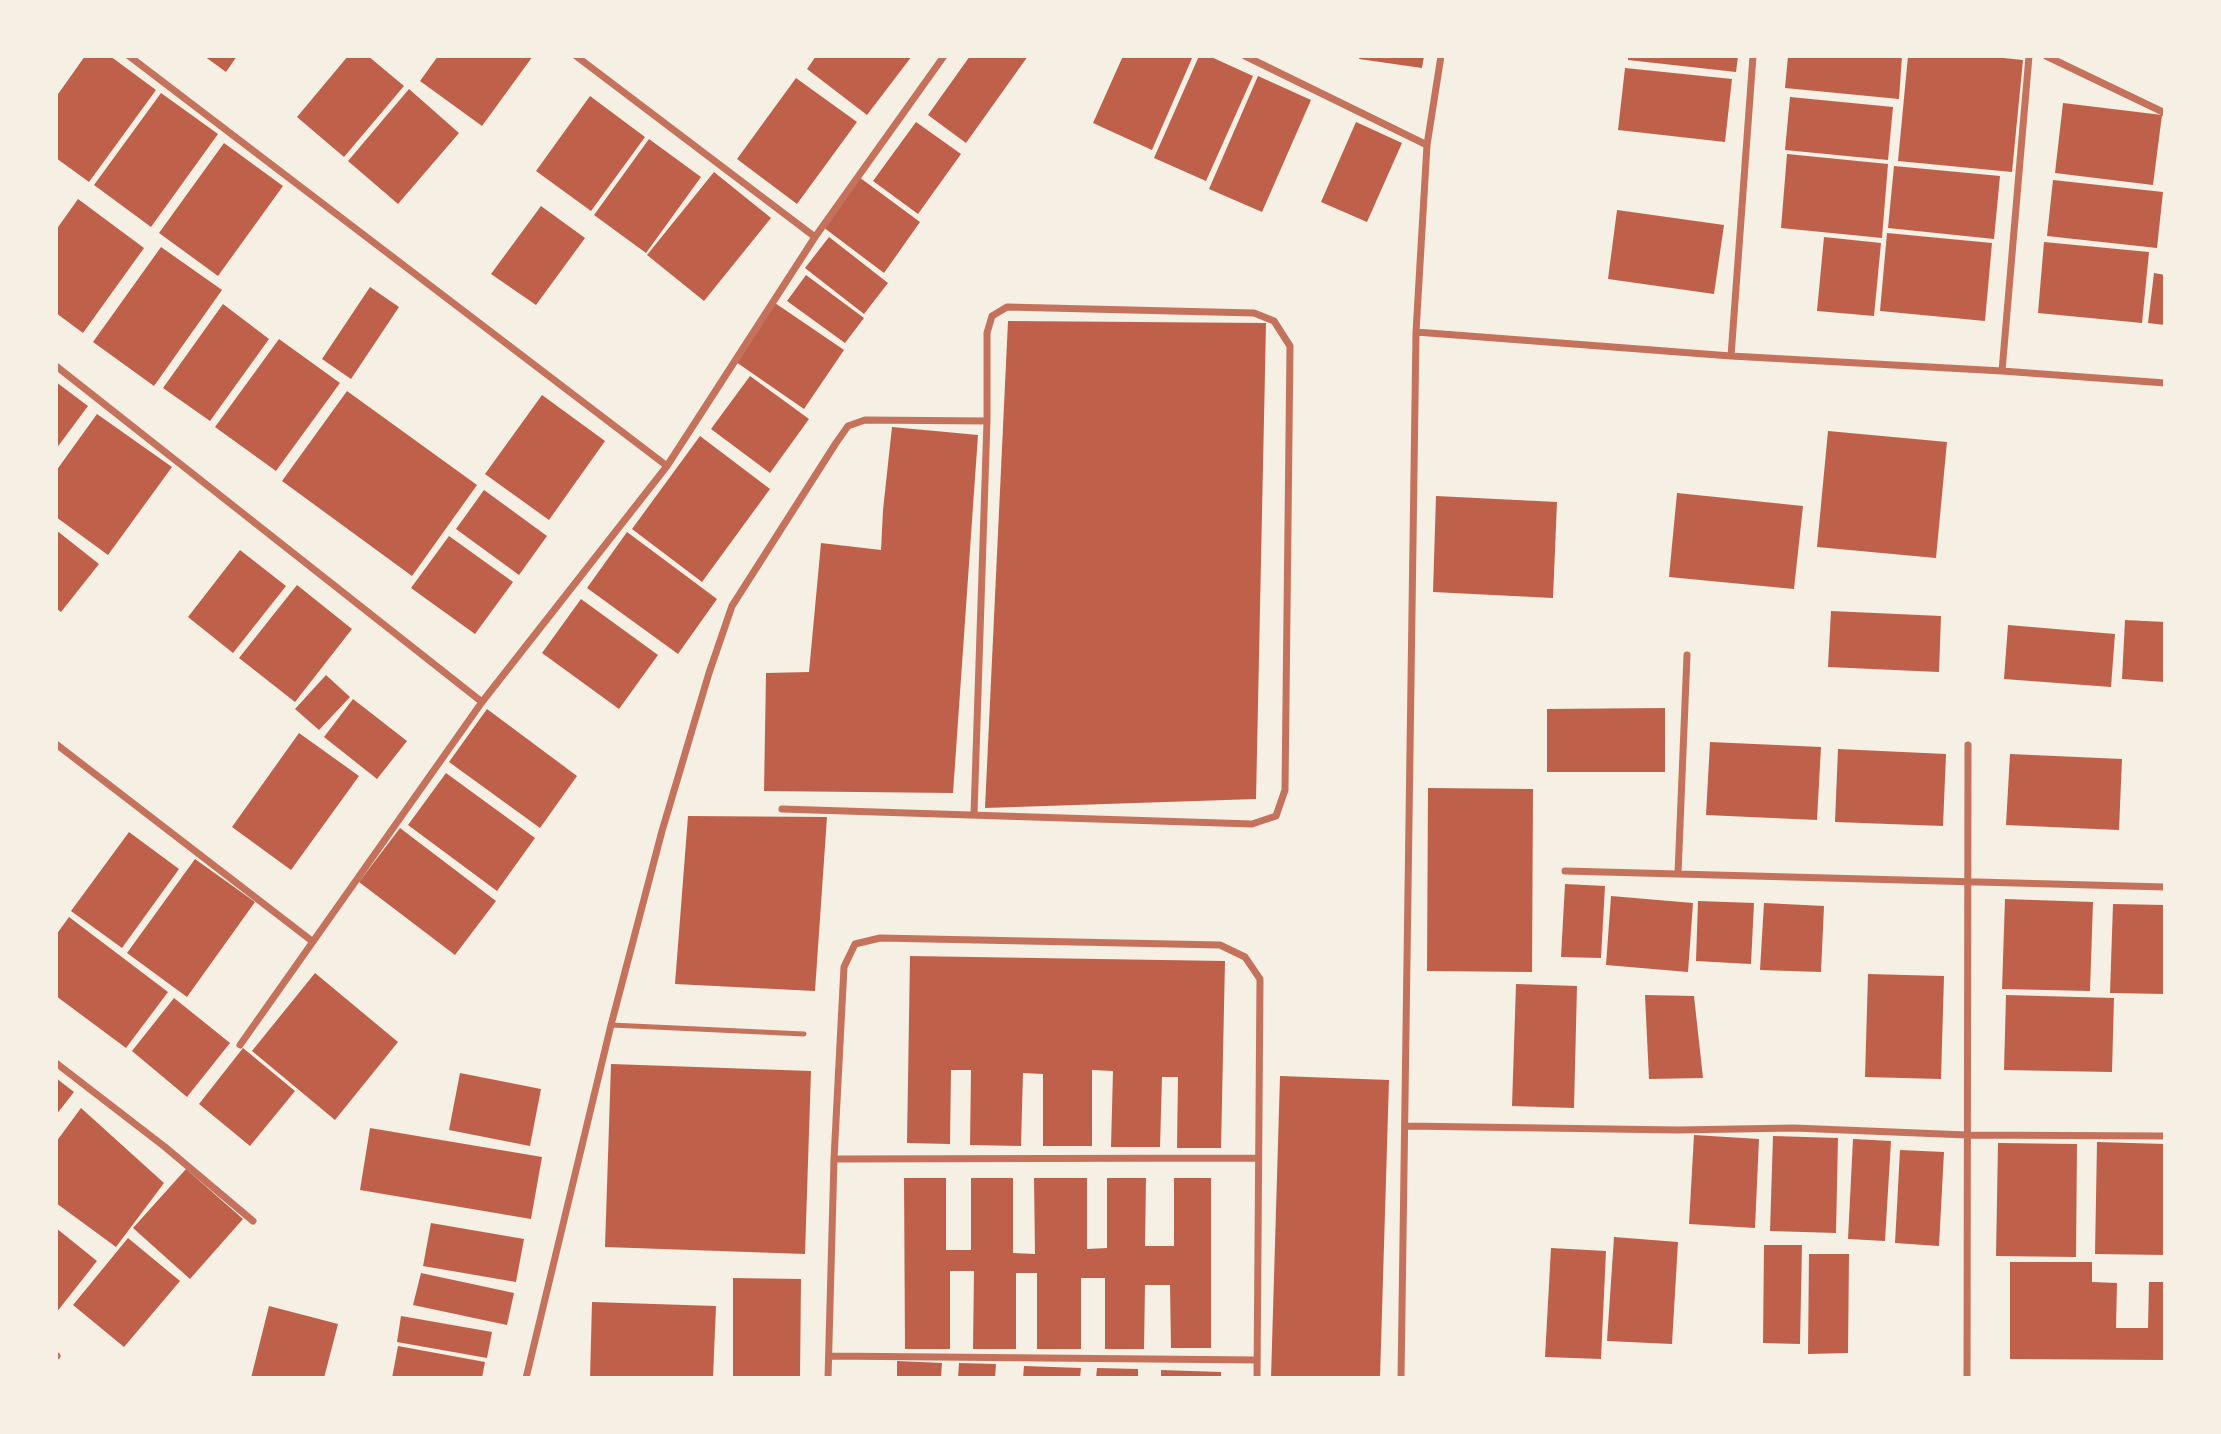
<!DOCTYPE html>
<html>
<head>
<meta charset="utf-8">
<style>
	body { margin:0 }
	#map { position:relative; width:2221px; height:1434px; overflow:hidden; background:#f6efe4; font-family:Commissioner,sans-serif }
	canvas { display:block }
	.frame { position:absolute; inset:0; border:58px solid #f6efe4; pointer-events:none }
</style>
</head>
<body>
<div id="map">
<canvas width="2221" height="1434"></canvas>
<div class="frame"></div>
</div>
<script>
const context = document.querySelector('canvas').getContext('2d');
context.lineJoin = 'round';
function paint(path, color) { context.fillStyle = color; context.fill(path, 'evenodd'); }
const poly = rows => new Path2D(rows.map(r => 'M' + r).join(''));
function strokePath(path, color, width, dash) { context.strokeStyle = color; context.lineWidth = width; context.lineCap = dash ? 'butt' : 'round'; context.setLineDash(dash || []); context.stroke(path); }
const building = poly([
	[85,56,110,56,156,90,89,182,56,158,56,97],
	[204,56,237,56,226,72],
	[348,56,368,56,404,86,344,157,297,117],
	[438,56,533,56,482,126,420,81],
	[816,56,912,56,867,115,807,69],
	[970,56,1028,56,966,143,928,115],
	[1123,56,1193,56,1152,150,1093,123],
	[1199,56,1209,56,1253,76,1206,181,1154,158],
	[1360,56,1424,56,1422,68,1359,59],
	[1628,56,1738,56,1736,72,1628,60],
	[1788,56,1902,56,1899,99,1785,88],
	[1908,56,1984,56,2023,60,2012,172,1898,161],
	[1625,68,1732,79,1725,142,1618,130],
	[1258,76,1311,100,1262,212,1209,189],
	[796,78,857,122,797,204,737,159],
	[409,89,459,133,398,204,348,161],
	[161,93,218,134,151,227,94,185],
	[590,96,645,137,591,211,536,171],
	[1790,97,1893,107,1888,160,1785,150],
	[2063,103,2162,115,2153,185,2055,173],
	[916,122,961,154,918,214,873,181],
	[1356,122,1402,143,1367,222,1321,202],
	[649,139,701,177,646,253,594,215],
	[224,143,283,186,218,276,159,233],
	[1787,154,1888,164,1882,238,1781,228],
	[1894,166,2000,176,1994,239,1888,228],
	[714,172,771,218,704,301,647,255],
	[859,177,920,222,884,273,823,227],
	[2053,180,2163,192,2157,248,2047,236],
	[78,199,144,248,83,333,56,313,56,230],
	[541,206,585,238,536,305,491,274],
	[1617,210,1724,225,1714,294,1608,279],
	[1887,233,1992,243,1985,321,1880,311],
	[829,237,888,283,864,314,805,268],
	[1824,237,1881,243,1874,316,1817,311],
	[2044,242,2149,252,2142,323,2038,313],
	[161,247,222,290,154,386,93,342],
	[2154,273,2165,275,2165,325,2148,323],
	[806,275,864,318,845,343,787,301],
	[370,287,399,307,351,379,322,359],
	[775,303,844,350,804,409,736,362],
	[223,304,269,339,210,421,163,388],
	[1008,321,1266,323,1256,799,985,808],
	[279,339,340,383,276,471,215,427],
	[750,376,809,419,770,473,711,429],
	[56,382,88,406,56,449],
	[347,391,477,485,412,576,282,481],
	[542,395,605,441,549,520,485,474],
	[97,414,172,467,108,555,56,517,56,471],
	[892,427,978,435,953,793,764,791,766,673,809,672,821,543,881,550,883,510],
	[1828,431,1947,442,1936,558,1817,547],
	[700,436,770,489,702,582,632,529],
	[484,490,547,536,519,575,456,529],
	[1677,493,1803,506,1794,589,1669,577],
	[1436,496,1557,502,1553,598,1433,592],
	[56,530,99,564,61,612,56,608],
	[627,532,717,599,678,654,587,588],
	[449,536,513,582,475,634,411,588],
	[240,550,286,586,233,653,188,617],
	[297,585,352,629,295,702,239,658],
	[581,599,658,655,619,709,542,653],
	[1831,611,1941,616,1939,672,1828,667],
	[2125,620,2165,622,2165,682,2122,679],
	[2008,625,2115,634,2111,687,2004,679],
	[326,675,350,697,319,730,295,709],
	[353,699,407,741,377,779,324,737],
	[1665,708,1665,772,1547,772,1547,709],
	[487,709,577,776,540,828,449,762],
	[299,733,359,776,291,870,232,827],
	[1710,742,1821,747,1817,820,1706,815],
	[1838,749,1946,754,1943,826,1835,822],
	[2010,754,2122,759,2119,830,2006,825],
	[446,773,535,838,497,891,408,825],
	[1428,788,1533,789,1532,972,1427,971],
	[688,816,827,817,815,991,675,984],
	[400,828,496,901,455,955,359,882],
	[129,832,179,869,122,948,71,911],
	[195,859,255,902,187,997,127,953],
	[1565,884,1605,886,1601,958,1561,957],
	[1611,896,1693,903,1688,972,1606,965],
	[2005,899,2093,902,2090,991,2002,989],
	[1698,901,1754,903,1751,964,1696,961],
	[1764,903,1824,906,1821,972,1760,970],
	[2113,904,2165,905,2165,994,2110,993],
	[69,917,168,992,126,1048,56,996,56,935],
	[910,956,1225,961,1221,1148,1177,1148,1178,1077,1162,1077,1160,1147,1111,1147,1113,1071,1092,1070,1092,1146,1043,1146,1043,1074,1023,1073,1021,1146,970,1145,971,1070,951,1070,950,1144,907,1143],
	[315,973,398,1042,335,1120,252,1051],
	[1868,974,1944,976,1941,1079,1865,1077],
	[1516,984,1577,986,1574,1108,1512,1106],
	[1645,995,1694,996,1703,1078,1649,1079],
	[2006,995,2114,998,2112,1072,2004,1070],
	[174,998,230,1043,187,1097,132,1051],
	[243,1048,295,1091,250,1146,199,1104],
	[611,1064,811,1071,805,1254,605,1247],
	[460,1073,541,1089,530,1146,449,1130],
	[1280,1076,1389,1080,1380,1378,1271,1378],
	[56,1078,74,1092,56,1115],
	[81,1108,164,1183,116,1247,56,1203,56,1142],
	[370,1128,542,1157,531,1219,360,1190],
	[1694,1135,1759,1139,1755,1228,1689,1224],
	[1773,1136,1838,1138,1836,1233,1770,1231],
	[1853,1139,1891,1141,1885,1241,1848,1239],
	[2097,1142,2165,1144,2165,1255,2095,1254],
	[1998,1143,2077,1144,2076,1257,1996,1256],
	[1900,1150,1944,1152,1939,1246,1895,1243],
	[186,1169,243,1219,190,1279,133,1228],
	[904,1178,946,1178,946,1250,971,1250,971,1178,1013,1178,1013,1253,1035,1254,1034,1178,1087,1178,1087,1249,1107,1248,1107,1178,1146,1178,1145,1246,1174,1246,1174,1178,1211,1178,1211,1348,1171,1348,1170,1285,1145,1285,1144,1349,1105,1349,1105,1278,1081,1278,1081,1349,1037,1349,1037,1273,1016,1273,1016,1349,973,1349,974,1271,950,1271,950,1349,905,1349],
	[431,1223,524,1239,516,1282,423,1266],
	[56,1228,97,1261,56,1313],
	[1614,1237,1678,1242,1672,1344,1607,1341],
	[128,1238,180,1281,124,1347,73,1305],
	[1764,1245,1802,1245,1800,1344,1763,1343],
	[1551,1248,1606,1251,1601,1359,1545,1357],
	[1809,1254,1849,1254,1848,1353,1808,1354],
	[2010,1262,2092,1262,2092,1282,2117,1283,2116,1328,2148,1328,2149,1282,2165,1282,2165,1360,2010,1359],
	[421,1273,514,1293,507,1325,413,1305],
	[733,1278,801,1279,800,1378,733,1378],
	[592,1302,716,1306,713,1378,590,1378],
	[269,1306,338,1324,324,1378,251,1378],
	[401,1316,492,1332,487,1358,397,1342],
	[398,1346,485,1362,482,1378,392,1378],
	[897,1361,942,1363,941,1378,897,1378],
	[959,1363,996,1364,995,1378,958,1378],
	[1024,1366,1081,1368,1080,1378,1023,1378],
	[1097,1368,1138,1369,1138,1378,1096,1378],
	[1161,1370,1221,1372,1221,1378,1161,1378]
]);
const service = poly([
	[611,1025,804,1034]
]);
const minor = poly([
	[129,56,667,466],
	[576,56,815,237],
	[1245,56,1427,145],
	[2046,56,2165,113],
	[1416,332,1731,356,2002,371,2165,383],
	[1731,356,1753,56],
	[56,366,482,702],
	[2002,371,2029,56],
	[1687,655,1678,874,2165,887],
	[56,744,312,941],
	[974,814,987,421],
	[1565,871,1678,874],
	[240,1045,482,702,667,466,815,237,944,56],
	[56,1063,165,1147,253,1221],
	[1405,1126,1678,1130,1794,1128,1967,1135,2165,1136],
	[834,1159,1258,1158],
	[56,1355,57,1356],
	[829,1356,1257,1360],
	[526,1378,611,1025,662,831,709,673,732,606,836,443,848,426,865,420,987,421,987,333,992,316,1007,307,1254,313,1274,321,1290,346,1285,790,1276,816,1252,824,782,809],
	[828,1378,834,1159,844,967,855,944,880,938,1220,945,1245,957,1260,979,1257,1378],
	[1401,1378,1416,332,1427,145,1441,56],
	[1967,1378,1968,745]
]);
paint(building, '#bf614a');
strokePath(service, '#c5725c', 5);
strokePath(minor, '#c5725c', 7);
</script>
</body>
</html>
